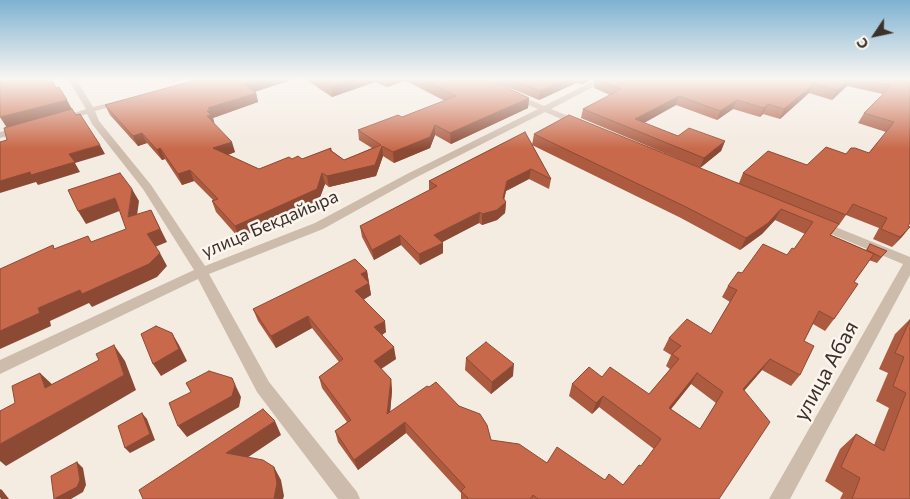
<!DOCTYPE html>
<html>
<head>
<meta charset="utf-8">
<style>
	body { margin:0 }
	#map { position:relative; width:910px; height:499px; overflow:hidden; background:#f4ebe1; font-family:Commissioner,sans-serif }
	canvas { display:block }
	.north { position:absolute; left:850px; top:10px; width:50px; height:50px; -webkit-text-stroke:4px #fbf5ee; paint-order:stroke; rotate:236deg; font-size:14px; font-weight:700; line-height:20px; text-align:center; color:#3b302b }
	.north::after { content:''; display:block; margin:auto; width:18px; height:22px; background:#3b302b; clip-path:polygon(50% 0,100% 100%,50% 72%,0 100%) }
</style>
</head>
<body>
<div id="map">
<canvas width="910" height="499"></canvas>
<div class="north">С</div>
</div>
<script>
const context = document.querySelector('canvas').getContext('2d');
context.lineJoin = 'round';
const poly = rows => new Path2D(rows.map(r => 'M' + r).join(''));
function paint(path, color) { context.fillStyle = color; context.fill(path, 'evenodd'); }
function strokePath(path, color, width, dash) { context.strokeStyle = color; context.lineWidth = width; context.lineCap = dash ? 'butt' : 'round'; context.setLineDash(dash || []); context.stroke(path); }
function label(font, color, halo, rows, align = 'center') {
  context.font = font + ' Commissioner,sans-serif'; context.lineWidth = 5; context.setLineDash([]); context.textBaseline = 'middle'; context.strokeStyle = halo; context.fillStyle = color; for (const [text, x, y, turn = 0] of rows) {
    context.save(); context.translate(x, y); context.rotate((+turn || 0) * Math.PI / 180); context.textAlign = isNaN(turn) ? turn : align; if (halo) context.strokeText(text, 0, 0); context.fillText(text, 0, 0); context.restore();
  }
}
const street = poly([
	[68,79,76,79,93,107,125,99,125,103,95,111,99,121,151,185,205,266,315,223,407,174,538,109,511,98,511,94,517,94,544,106,597,79,608,79,551,109,581,121,581,125,575,125,545,112,415,178,323,229,209,274,269,382,357,492,360,499,338,499,257,392,198,279,0,374,0,360,194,270,143,189,92,124,87,114,60,122,56,119,86,109,68,79],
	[21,127,24,128,24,132,0,138,0,132,21,127],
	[818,220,910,257,910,275,790,499,769,499,903,264,814,227,812,224,814,221,818,220]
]);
const wall = poly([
	[294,79,254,92,256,93,258,102,213,118,214,124,235,152,228,155,259,169,292,159,302,159,331,148,332,151,344,160,372,148,359,140,358,130,402,117,445,101,410,83,404,81,387,87,375,82,332,97,305,79,489,79,495,82,496,79,592,79,583,84,576,83,539,100,498,83,529,98,528,108,451,144,435,135,430,148,394,163,383,156,376,176,329,187,325,184,319,200,239,238,216,212,212,201,213,200,194,181,182,185,165,159,162,160,147,143,138,146,110,115,105,105],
	[910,79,908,226,910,227,892,247,873,239,879,228,846,215,839,225,838,225,831,235,866,250,870,244,887,251,877,263,869,260,854,282,834,319,825,331,813,324,804,341,800,375,791,386,762,370,744,391,719,499,461,499,461,493,406,433,358,470,338,442,335,431,347,422,322,388,319,377,339,362,312,328,276,348,258,321,253,309,367,271,371,295,364,299,386,332,382,335,396,359,381,369,391,379,392,391,390,412,491,440,547,463,623,485,641,466,654,449,599,407,592,414,569,396,572,384,602,377,649,394,670,369,666,366,671,355,663,350,669,338,711,334,730,302,722,297,728,286,742,273,787,255,794,249,805,234,775,220,762,234,740,250,681,218,532,145,534,134,739,183,743,173,807,165,846,154,869,153,886,132,858,123,864,113,883,94,847,86,832,100,809,93,780,119,763,114,760,117,733,109,717,120,676,105,644,123,678,136,725,141,721,151,700,168,581,118,583,109,610,95,594,88,595,80],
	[691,384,716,403,700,429,671,409],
	[525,132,551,179,549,189,529,179,506,191,504,199,506,202,505,213,497,220,482,225,479,223,442,242,443,253,420,265,401,245,374,260,362,237,360,226,429,191,429,181],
	[910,319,910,499,840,499,843,493,825,481,840,449,856,434,874,445,889,408,876,401,888,373,879,369,895,334],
	[466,358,513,376,491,394,465,370]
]);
const shadedWall = poly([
	[172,79,184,79,173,82],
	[261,79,294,79,248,94,245,84],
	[354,79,375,79,375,82,332,97,331,87],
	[387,79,404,79,404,81,387,87],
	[566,79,577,79,576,83,539,100,540,91],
	[583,79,592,79,583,84],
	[849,79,851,79,847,86,832,100,837,90],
	[814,84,809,93,780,119,784,109],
	[256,93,258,102,213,118,215,125,207,116,208,108],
	[679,96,676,105,633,129,635,119],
	[529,98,528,108,451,144,450,133],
	[67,100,73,111,7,128,0,117],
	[737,100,733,109,717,120,720,111],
	[768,104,763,114,760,117,764,108],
	[435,125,435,135,430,148,394,163,393,152],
	[142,133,147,143,138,146,133,136],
	[725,141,721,151,700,168,704,158],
	[232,142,235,152,217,159,213,148],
	[100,145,105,154,75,163,80,172,38,185,36,182,0,193,0,181,69,154],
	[382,146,383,156,376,176,329,187,327,176],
	[160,148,165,159,162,160,157,150],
	[531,169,529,179,506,191,503,205,506,202,505,213,497,220,482,225,482,214,503,198,507,181],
	[190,170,194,181,182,185,178,174],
	[322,173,325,184,319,200,239,238,235,226],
	[132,189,139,201,135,230,128,217],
	[115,198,122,210,86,224,78,211],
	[781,209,775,220,762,234,740,250,746,238],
	[151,210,167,242,155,247,147,234],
	[480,212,479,223,435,246,434,235],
	[910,227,902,237,892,247,900,237],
	[400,235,401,245,374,260,372,250],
	[443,243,443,253,420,265,419,254],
	[160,253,167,266,157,277,92,307,89,303,50,321,51,326,0,349,0,331,38,308],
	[367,271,369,283,361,274],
	[369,283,371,295,358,303,355,291],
	[308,316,312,328,276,348,271,336],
	[385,321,386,332,376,339,374,327],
	[172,333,179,345,187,361,161,376,153,364],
	[114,345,125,361,136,390,6,466,0,461,0,444,124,375],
	[394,347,396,359,376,372,374,361],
	[770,359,762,370,735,401,743,389],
	[514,364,513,376,491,394,492,382],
	[40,373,55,387,45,388],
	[697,373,691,384,663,419,669,408],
	[232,378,241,397,239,407,187,437,178,426],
	[391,379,392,391,389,425,387,414],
	[603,396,599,407,592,414,596,403],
	[142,413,147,419,155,440,130,453,125,448],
	[275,421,281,435,235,466,226,453],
	[405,422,406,433,358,470,354,460],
	[77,462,83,468,86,485,83,492,71,499,55,499],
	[274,467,281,480,284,496,283,499,274,499],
	[0,489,2,490,9,499,1,499,0,497]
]);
const building = poly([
	[0,79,52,79,56,88,59,87,67,100,0,117,0,79],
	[199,79,261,79,245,84,256,93,208,108,210,110,207,111,211,115,207,116,232,142,213,148,259,169,289,157,292,159,298,156,302,159,331,148,330,150,344,160,381,145,358,130,398,115,402,117,456,96,422,79,489,79,529,98,450,133,435,125,430,137,393,152,382,146,375,165,327,176,322,173,317,189,235,226,212,201,218,199,190,170,178,174,160,148,157,150,142,133,133,136,105,105,199,79],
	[318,79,354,79,331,87,318,79],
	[510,79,566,79,540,91,510,79],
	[849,79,837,90,814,84,784,109,768,104,764,108,737,100,720,111,679,96,635,119,678,136,689,128,725,141,704,158,583,109,621,89,595,80,596,79,849,79],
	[863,79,910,79,910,223,908,226,910,227,900,237,881,229,887,218,853,204,846,215,743,173,768,151,807,165,826,147,846,154,851,148,855,148,869,153,894,122,864,113,891,86,863,79],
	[72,109,76,115,80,114,100,145,69,154,75,162,31,175,30,172,0,181,0,142,7,140,4,128,72,109],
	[569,115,839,224,830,235,874,254,854,282,858,284,834,319,819,311,804,341,814,346,800,375,770,359,743,389,770,422,719,499,538,499,533,495,530,499,467,499,468,498,461,491,465,487,405,422,354,460,335,431,351,420,319,377,343,359,308,316,271,336,253,309,355,259,367,271,361,274,369,283,355,291,385,321,374,327,394,347,374,361,391,379,387,414,427,386,429,387,436,382,459,406,480,414,487,425,491,440,519,444,547,463,557,447,605,480,609,474,623,485,639,465,641,466,661,439,603,396,596,403,572,384,589,367,602,377,610,367,649,394,679,359,672,354,681,346,669,338,687,319,711,334,737,290,728,286,738,272,742,273,763,244,787,255,792,248,794,249,813,222,781,209,768,223,746,238,686,207,534,134,569,115],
	[697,373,723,392,700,429,669,408,697,373],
	[525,132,551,179,531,169,507,181,503,198,506,202,497,210,482,214,480,212,434,235,443,243,419,254,400,235,372,250,360,226,437,186,429,181,525,132],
	[120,173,132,189,128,217,151,210,160,229,147,234,160,253,149,264,82,294,80,290,38,308,40,313,0,331,0,269,53,245,54,249,88,236,91,242,126,229,115,198,78,211,68,190,120,173],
	[870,244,887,251,881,257,867,250,870,244],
	[910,320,910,499,852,499,860,478,841,467,856,434,884,451,906,393,893,386,904,357,895,353,910,320],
	[156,326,172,333,179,349,153,364,141,334,156,326],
	[486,342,514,364,492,382,466,358,486,342],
	[114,345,124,375,0,444,0,411,15,403,12,386,40,373,45,388,99,360,96,354,114,345],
	[209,371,232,378,235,385,232,396,178,426,169,403,191,392,186,383,209,371],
	[263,409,275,421,226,453,263,460,274,467,277,483,274,499,143,499,139,490,263,409],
	[142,413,150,434,125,448,118,426,142,413],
	[77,462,80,480,77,487,54,499,51,476,77,462]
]);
const streetNames = [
	["улица Бекдайыра",270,224,-23]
];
const nearStreetnames = [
	["улица Абая",826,371,-61]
];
paint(street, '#cdbbac');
paint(wall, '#ac5a40');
paint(shadedWall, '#8c4a34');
paint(building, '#c8694b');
strokePath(building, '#8c4a34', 1);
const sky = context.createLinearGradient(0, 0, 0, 149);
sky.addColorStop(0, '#7eb2d2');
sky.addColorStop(0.53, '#faf6f2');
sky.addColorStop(1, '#faf6f200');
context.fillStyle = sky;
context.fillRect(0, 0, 910, 149);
label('18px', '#3b302b', '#fbf5ee', streetNames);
label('21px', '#3b302b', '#fbf5ee', nearStreetnames);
</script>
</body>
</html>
